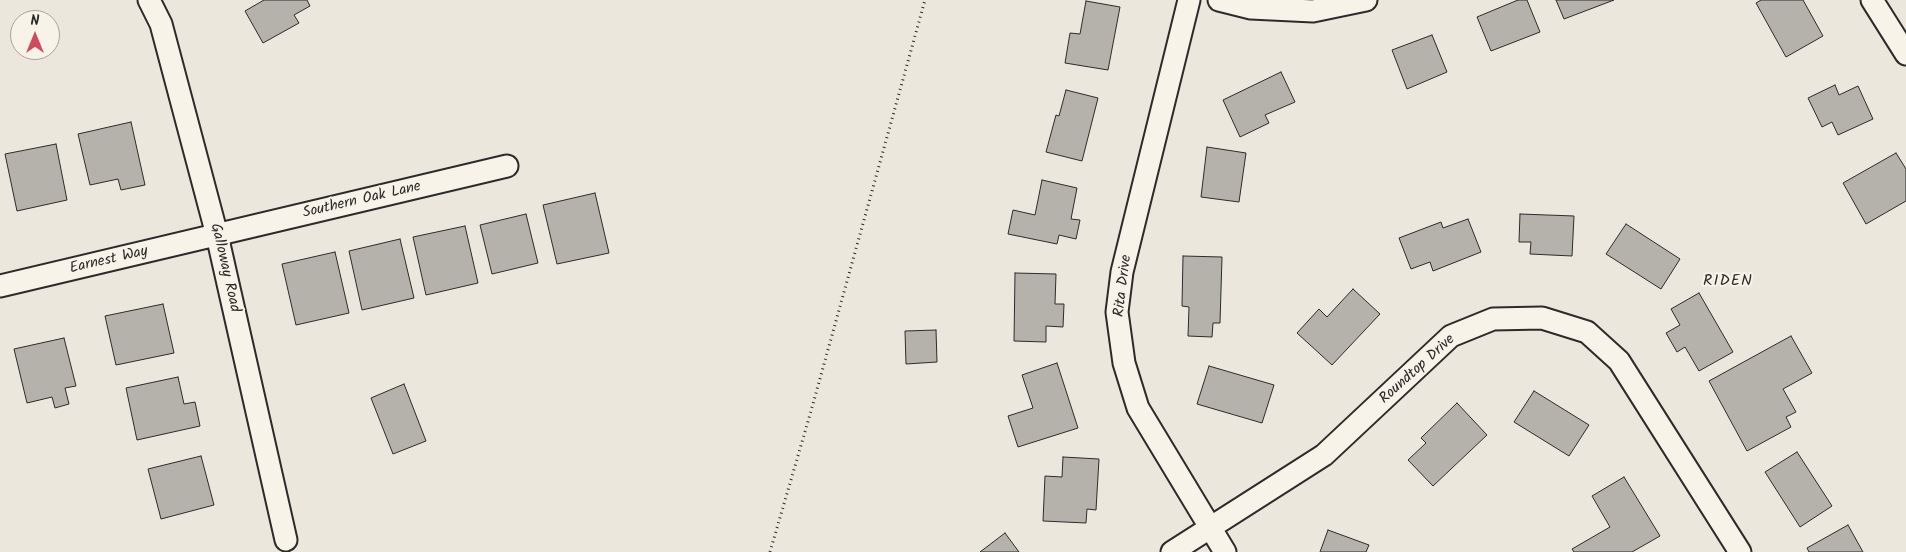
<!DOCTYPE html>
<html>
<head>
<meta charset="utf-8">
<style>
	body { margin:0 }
	#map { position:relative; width:1906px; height:552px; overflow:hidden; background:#ebe7dd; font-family:Kalam,sans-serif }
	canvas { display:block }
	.north { position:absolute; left:10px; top:10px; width:50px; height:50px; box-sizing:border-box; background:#f7f3e8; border:1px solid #a5a39c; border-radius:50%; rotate:0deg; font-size:14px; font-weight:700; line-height:20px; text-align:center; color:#2b2b2b }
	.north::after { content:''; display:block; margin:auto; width:18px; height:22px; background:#d1495b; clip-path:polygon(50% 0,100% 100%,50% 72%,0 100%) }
</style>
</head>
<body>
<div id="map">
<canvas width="1906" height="552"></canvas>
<div class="north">N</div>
</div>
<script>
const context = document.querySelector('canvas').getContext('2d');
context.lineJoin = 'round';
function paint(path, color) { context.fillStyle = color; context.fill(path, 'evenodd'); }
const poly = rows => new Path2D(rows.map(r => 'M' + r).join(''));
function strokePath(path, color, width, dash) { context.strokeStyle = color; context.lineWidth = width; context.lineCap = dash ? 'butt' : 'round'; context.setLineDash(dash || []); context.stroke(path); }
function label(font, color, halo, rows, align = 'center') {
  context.font = font + ' Kalam,sans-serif'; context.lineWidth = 4; context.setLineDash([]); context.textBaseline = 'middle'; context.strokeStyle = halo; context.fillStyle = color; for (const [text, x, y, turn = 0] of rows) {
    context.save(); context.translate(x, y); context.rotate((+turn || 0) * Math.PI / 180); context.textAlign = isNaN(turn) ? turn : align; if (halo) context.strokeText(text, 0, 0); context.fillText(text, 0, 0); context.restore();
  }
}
const building = poly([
	[264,0,307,0,310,6,294,15,299,23,263,43,245,11,264,0],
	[1518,0,1527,0,1540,32,1491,51,1477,17,1518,0],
	[1556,0,1614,0,1564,19,1556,0],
	[1761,0,1803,0,1823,36,1786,57,1756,3,1761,0],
	[1086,1,1120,7,1108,70,1065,63,1070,33,1080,34,1086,1],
	[1432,35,1447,72,1407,89,1392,50,1432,35],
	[1281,72,1295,102,1265,115,1269,123,1240,137,1223,100,1281,72],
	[1835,85,1839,95,1858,86,1873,119,1838,135,1832,122,1822,127,1808,98,1835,85],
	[1066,90,1098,98,1082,161,1046,152,1056,115,1059,116,1066,90],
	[131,122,145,185,121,190,118,179,90,185,78,134,131,122],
	[56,144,67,200,17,211,5,154,56,144],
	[1207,147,1246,153,1239,202,1201,197,1207,147],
	[1896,153,1906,169,1906,201,1866,224,1843,183,1896,153],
	[1042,180,1077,188,1071,219,1080,220,1076,239,1059,235,1057,244,1008,234,1013,210,1035,215,1042,180],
	[595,193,609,253,557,264,543,205,595,193],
	[526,214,538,263,492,274,480,225,526,214],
	[1520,214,1574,216,1572,256,1530,254,1531,242,1519,242,1520,214],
	[1468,219,1481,252,1433,271,1430,262,1411,269,1399,238,1441,222,1443,228,1468,219],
	[1626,224,1680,259,1661,289,1606,254,1626,224],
	[465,226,478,283,426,295,413,237,465,226],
	[400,239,414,298,362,310,349,251,400,239],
	[335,252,349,313,296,325,282,264,335,252],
	[1183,256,1222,257,1220,323,1213,323,1212,337,1188,336,1189,307,1182,306,1183,256],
	[1015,273,1056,274,1055,304,1064,304,1063,327,1046,326,1046,342,1014,341,1015,273],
	[1353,289,1380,314,1332,365,1297,333,1319,309,1327,317,1353,289],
	[1699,293,1733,352,1699,371,1685,347,1677,352,1666,333,1680,325,1671,309,1699,293],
	[163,304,174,353,116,365,105,316,163,304],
	[936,330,937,362,906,364,905,331,936,330],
	[1791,336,1812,373,1783,389,1796,412,1786,417,1791,427,1747,451,1709,381,1791,336],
	[64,338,76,386,65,388,69,404,55,408,52,397,27,403,14,349,64,338],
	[1057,363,1078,428,1018,447,1008,416,1033,408,1022,375,1057,363],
	[1209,366,1274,385,1262,423,1197,404,1209,366],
	[178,377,184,404,195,402,200,426,137,440,126,388,178,377],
	[404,384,426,441,393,454,371,398,404,384],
	[1534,391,1589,425,1569,456,1514,422,1534,391],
	[1457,403,1487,435,1433,486,1408,460,1426,443,1421,438,1457,403],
	[1797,452,1832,506,1800,527,1765,472,1797,452],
	[201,456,214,505,161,519,148,469,201,456],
	[1063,457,1099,459,1096,510,1087,509,1086,523,1043,521,1045,476,1062,477,1063,457],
	[1624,477,1660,536,1632,552,1574,552,1572,549,1610,527,1592,496,1624,477],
	[1848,525,1863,552,1809,552,1807,548,1848,525],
	[1328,530,1369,545,1366,552,1320,552,1328,530],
	[1005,533,1019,552,980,552,1005,533]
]);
const path = poly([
	[770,552,811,411,925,0]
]);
const minor = poly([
	[149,0,161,24,217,235,286,540],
	[1189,0,1122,272,1117,312,1124,363,1138,408,1225,552],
	[1219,0,1251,8,1313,11,1366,0],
	[1872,0,1906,54],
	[0,286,507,166],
	[1172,552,1324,455,1451,336,1493,319,1542,318,1587,332,1619,361,1740,552]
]);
const streetNames = [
	["Southern Oak Lane",362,201,-13],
	["Earnest Way",109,261,-13],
	["Galloway Road",224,268,77],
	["Rita Drive",1124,286,-83],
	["Roundtop Drive",1418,370,-42]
];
const neighbourhoodNames = [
	["RIDEN",1728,282]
];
paint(building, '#b5b2ab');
strokePath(building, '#2b2b2b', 1);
strokePath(minor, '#2b2b2b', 25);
strokePath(path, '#2b2b2b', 3, [1, 4]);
strokePath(minor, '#f7f3e8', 21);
label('15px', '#2b2b2b', '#f7f3e8', streetNames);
context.letterSpacing = '1px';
label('16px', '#2b2b2b', '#f7f3e8', neighbourhoodNames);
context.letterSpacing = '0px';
</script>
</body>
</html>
